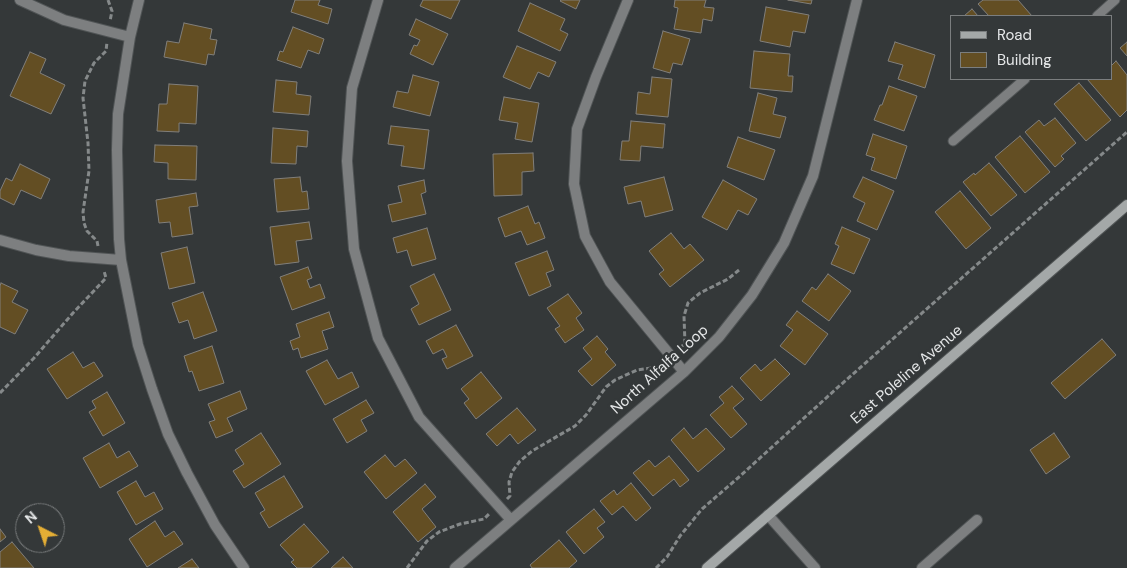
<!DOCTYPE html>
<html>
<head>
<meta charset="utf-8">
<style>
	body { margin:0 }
	#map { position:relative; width:1127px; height:568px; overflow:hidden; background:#343839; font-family:"DM Sans",sans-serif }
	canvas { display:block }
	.legend { position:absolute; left:950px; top:15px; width:162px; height:65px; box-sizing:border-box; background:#343839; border:1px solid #7b7e7f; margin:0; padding:6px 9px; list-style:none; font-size:15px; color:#e5e7e8 }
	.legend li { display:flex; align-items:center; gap:10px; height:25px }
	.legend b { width:25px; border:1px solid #7b7e7f }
	.north { position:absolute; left:15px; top:503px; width:50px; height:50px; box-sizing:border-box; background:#343839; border:1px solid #7b7e7f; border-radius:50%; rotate:319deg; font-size:14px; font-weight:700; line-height:20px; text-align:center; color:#e5e7e8 }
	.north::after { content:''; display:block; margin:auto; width:18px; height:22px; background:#e4ae35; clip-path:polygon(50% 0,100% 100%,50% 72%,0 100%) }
</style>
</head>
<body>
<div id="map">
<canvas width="1127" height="568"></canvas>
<ul class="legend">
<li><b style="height:6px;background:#a4a8a8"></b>Road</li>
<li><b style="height:14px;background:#634e23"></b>Building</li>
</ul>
<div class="north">N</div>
</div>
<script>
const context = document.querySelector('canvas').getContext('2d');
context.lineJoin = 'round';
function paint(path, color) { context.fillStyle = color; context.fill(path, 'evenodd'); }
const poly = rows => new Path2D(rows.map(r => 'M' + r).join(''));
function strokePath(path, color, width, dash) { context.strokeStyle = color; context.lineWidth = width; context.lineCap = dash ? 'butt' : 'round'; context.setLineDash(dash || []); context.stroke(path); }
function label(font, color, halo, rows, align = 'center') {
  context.font = font + ' "DM Sans",sans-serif'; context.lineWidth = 5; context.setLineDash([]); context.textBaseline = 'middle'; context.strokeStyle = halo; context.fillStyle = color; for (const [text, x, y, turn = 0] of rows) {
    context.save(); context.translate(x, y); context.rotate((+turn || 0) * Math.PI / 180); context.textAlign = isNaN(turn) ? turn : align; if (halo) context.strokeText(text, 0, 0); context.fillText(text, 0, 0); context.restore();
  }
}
const building = poly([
	[295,0,320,0,318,5,332,9,328,24,291,12,295,0],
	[423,0,460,0,451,19,420,6,423,0],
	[561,0,580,0,576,9,560,1,561,0],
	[675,0,706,0,704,7,714,8,712,21,703,19,701,33,674,29,678,8,674,7,675,0],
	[788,0,812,0,811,4,788,0],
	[983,0,1018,0,1032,16,989,16,978,4,983,0],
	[530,3,565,19,560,30,568,34,560,51,518,31,530,3],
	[766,7,809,15,805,33,793,31,790,47,760,41,766,7],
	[972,9,978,16,964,16,972,9],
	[416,19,448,34,433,65,410,54,414,45,417,46,420,40,409,35,416,19],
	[184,23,212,29,210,39,217,40,214,55,208,54,206,65,164,57,167,41,179,43,184,23],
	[293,27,324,39,319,54,308,50,301,68,277,60,280,51,283,52,293,27],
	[663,31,690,39,682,65,673,63,670,73,653,68,663,31],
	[895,42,935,55,925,88,898,79,903,65,888,61,895,42],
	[1127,42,1127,56,1120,48,1127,42],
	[517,46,556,62,549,77,538,72,530,89,503,77,517,46],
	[754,51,790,54,788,76,793,76,792,92,750,88,754,51],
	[30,52,46,59,40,73,65,85,51,114,10,96,30,52],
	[1116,61,1127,75,1127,110,1120,117,1087,79,1111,79,1111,66,1116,61],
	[413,75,439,82,430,116,393,107,397,91,408,93,413,75],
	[652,77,672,79,668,117,636,114,638,92,650,94,652,77],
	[276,80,297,82,296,94,311,96,309,115,273,112,276,80],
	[1079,83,1111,120,1086,141,1054,104,1079,83],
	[169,84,198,86,196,124,179,123,179,132,157,131,159,104,167,104,169,84],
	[889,86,917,96,904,131,874,120,880,105,882,105,889,86],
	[758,93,777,98,773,114,786,117,780,138,749,131,758,93],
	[504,97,539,103,532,142,515,139,518,123,499,120,504,97],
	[1055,118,1076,143,1061,156,1064,159,1055,167,1025,132,1039,120,1044,126,1055,118],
	[631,121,665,124,663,148,641,146,640,161,620,160,622,141,629,141,631,121],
	[391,126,429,130,424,169,401,166,404,146,388,144,391,126],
	[273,128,308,131,307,147,297,146,296,164,271,163,273,128],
	[873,134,907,146,896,179,871,170,875,158,866,155,873,134],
	[1020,136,1050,172,1025,193,995,157,1020,136],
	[738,137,775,150,764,180,727,167,738,137],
	[155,145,197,146,196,180,168,179,168,163,154,162,155,145],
	[533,153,534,171,522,172,522,195,494,196,493,154,533,153],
	[989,163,1017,195,991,216,963,182,974,173,975,175,989,163],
	[20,164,50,179,41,199,21,190,14,205,0,198,0,191,6,178,12,181,20,164],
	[300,177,302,192,307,191,309,209,277,212,274,179,300,177],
	[664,177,673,210,645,217,641,201,628,204,624,187,664,177],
	[863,177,894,191,877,230,857,221,865,203,853,197,863,177],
	[424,180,426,192,421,194,426,214,392,222,388,205,402,202,398,186,424,180],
	[723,180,757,199,748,215,738,210,727,230,702,217,723,180],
	[960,191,991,228,966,249,935,212,960,191],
	[196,193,198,206,189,207,193,234,172,237,170,222,159,223,156,200,196,193],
	[528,206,535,224,539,222,545,238,527,245,521,231,505,237,498,218,528,206],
	[309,222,312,239,296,241,299,262,275,265,270,227,309,222],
	[842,227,870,239,854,274,831,264,839,246,835,244,842,227],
	[427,228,436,259,412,266,407,250,397,253,393,238,427,228],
	[671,233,684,249,690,244,704,260,670,287,659,274,664,270,649,251,671,233],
	[187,247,195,283,169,289,161,253,187,247],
	[547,251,554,270,546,273,551,286,529,296,515,263,547,251],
	[308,267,312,278,307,280,310,288,320,284,325,298,292,310,280,277,308,267],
	[434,274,451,310,419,325,411,309,419,304,410,286,434,274],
	[828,274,851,291,829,321,802,301,812,287,816,290,828,274],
	[1,283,18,291,12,302,28,310,15,334,0,327,0,286,1,283],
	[203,292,217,331,194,339,188,320,179,323,172,303,203,292],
	[568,294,582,313,576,318,584,330,565,343,555,329,560,326,547,308,568,294],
	[797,311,828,334,805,365,780,346,793,330,786,325,797,311],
	[329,312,334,327,322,331,328,349,301,358,298,348,293,350,290,341,300,337,296,324,329,312],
	[456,325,473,356,447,369,442,359,447,357,443,349,433,354,426,341,456,325],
	[597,336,608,349,605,352,616,365,592,386,578,371,592,359,583,348,597,336],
	[1102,339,1116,355,1065,399,1051,383,1102,339],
	[212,346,224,383,199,391,192,371,189,372,184,356,212,346],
	[73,352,83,368,94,362,103,376,67,399,47,369,73,352],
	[775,359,790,374,761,401,740,378,755,364,761,371,775,359],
	[327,360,338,379,352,372,359,387,325,405,306,371,327,360],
	[481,372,502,398,476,419,464,403,469,399,461,389,481,372],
	[732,386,744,399,733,408,747,424,731,438,710,415,724,403,719,397,732,386],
	[240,391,247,409,227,418,233,431,216,438,209,422,215,420,208,404,240,391],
	[107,392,125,423,103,436,89,412,96,408,92,401,107,392],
	[366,400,374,413,361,420,367,431,347,443,333,419,366,400],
	[517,408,536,430,518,444,510,434,497,446,486,434,517,408],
	[684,428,693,439,706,428,725,449,698,472,671,440,684,428],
	[261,433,281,464,244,488,233,471,244,464,235,450,261,433],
	[1054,433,1070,457,1046,474,1030,450,1054,433],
	[109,443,117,458,129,451,138,466,100,488,83,458,109,443],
	[385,455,395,467,405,459,417,473,386,499,364,472,385,455],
	[669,456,689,480,680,487,674,479,653,496,633,473,649,460,655,467,669,456],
	[284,476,303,507,269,528,260,513,265,510,255,493,284,476],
	[136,481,145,497,154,492,163,509,136,525,117,492,136,481],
	[631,483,651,508,636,521,623,506,612,515,600,501,614,490,617,495,631,483],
	[425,484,436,497,422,509,436,527,418,542,393,512,425,484],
	[594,509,605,522,597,528,604,537,584,554,566,532,594,509],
	[155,521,165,537,174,531,183,544,147,567,129,539,155,521],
	[304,524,329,552,311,568,297,568,291,562,294,560,280,545,304,524],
	[0,529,6,537,0,542,0,529],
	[559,540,577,561,569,568,532,568,530,565,559,540],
	[12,542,34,568,0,568,0,552,12,542],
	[343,557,353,568,331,568,343,557],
	[192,559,199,568,178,568,192,559]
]);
const path = poly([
	[108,0,112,11,110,21],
	[98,246,97,241,87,231,84,223,83,212,89,171,88,143,83,98,85,81,94,63,106,51,107,42],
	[679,348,685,344,684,316,688,303,700,293,728,279,739,270],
	[0,393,34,358,73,313,106,278,104,271],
	[507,499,510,496,509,482,512,472,520,461,532,451,575,426,586,415,606,387,615,380,637,370,659,367,662,364],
	[407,568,427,541,439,532,460,524,484,519,489,514],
	[656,568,667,557,680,536,702,509,739,477,836,389,1127,132]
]);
const service = poly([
	[1097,16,1115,0],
	[953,141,1025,79]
]);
const minor = poly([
	[20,0,64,20,130,37],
	[139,0,130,37,118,114,117,150,119,239,121,260,138,345,152,389,168,434,187,473,215,525,244,568],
	[378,0,352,88,347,161,354,249,378,338,419,417,511,520],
	[628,0,596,77,577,129,574,184,585,236,610,282,684,372],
	[0,240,36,250,69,256,121,260],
	[768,515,815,568],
	[455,568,684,372,719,337,752,295,784,243,813,176,857,0],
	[922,568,977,520]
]);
const secondary = poly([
	[707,568,1127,205]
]);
const streetNames = [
	["North Alfalfa Loop",660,370,-42],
	["East Poleline Avenue",907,375,-41]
];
paint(building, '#634e23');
strokePath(building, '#817f7b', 1);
strokePath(service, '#505455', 11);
strokePath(minor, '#505455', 12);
strokePath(secondary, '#505455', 12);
strokePath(path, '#85898a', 3, [5, 2.5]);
strokePath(service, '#7d7f80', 9);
strokePath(minor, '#7d7f80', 10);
strokePath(secondary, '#a4a8a8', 10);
label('15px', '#e5e7e8', '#343839', streetNames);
</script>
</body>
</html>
